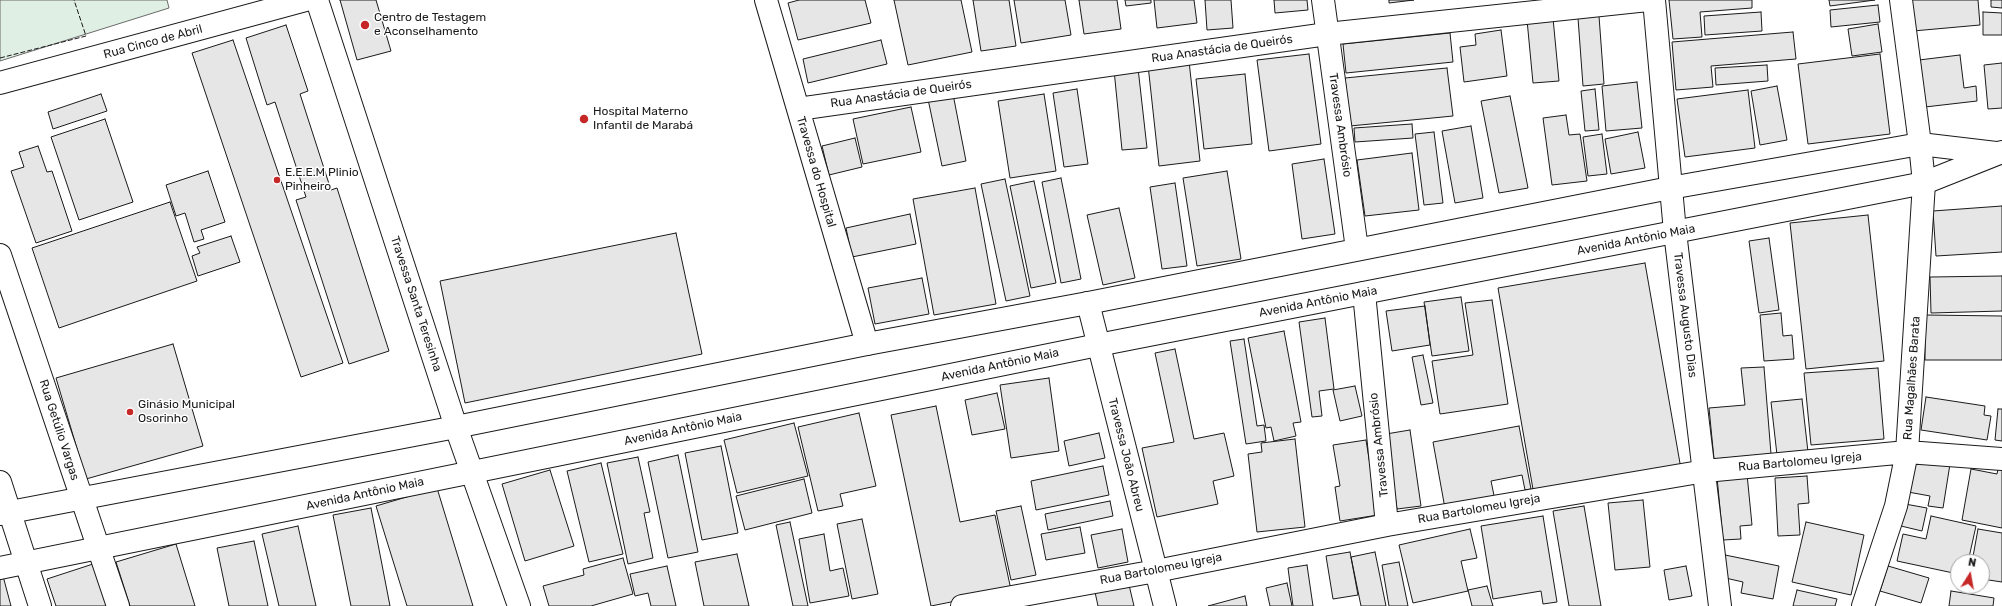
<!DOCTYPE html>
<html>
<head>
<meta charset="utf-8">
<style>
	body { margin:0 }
	#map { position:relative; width:2002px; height:606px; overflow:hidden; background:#fff; font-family:Rubik,sans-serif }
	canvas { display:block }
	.north { position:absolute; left:1950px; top:554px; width:40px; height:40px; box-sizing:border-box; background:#fff; border:1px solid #a3a3a3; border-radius:50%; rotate:11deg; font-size:11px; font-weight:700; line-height:16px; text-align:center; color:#1a1a1a }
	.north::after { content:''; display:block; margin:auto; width:14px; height:18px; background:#c62828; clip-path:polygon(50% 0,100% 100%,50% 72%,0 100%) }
</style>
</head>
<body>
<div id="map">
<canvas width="2002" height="606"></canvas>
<div class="north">N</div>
</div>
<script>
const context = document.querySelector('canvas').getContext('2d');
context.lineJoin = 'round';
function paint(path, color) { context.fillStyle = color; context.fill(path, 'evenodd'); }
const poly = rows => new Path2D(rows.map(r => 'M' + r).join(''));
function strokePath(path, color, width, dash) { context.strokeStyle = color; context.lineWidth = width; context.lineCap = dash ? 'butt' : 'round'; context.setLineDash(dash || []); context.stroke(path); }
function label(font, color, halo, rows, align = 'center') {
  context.font = font + ' Rubik,sans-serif'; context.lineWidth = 3; context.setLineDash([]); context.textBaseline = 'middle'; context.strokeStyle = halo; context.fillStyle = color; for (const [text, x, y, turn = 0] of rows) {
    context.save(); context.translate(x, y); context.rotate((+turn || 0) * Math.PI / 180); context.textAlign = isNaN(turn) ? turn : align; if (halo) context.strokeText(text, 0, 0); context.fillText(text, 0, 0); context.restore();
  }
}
const green = poly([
	[0,0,167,0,169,8,0,61,0,0]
]);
const building = poly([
	[340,0,376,0,391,51,357,60,340,0],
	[799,0,865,0,871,23,798,40,788,3,799,0],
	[894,0,961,0,972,52,908,65,894,0],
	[973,0,1009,0,1016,46,981,51,973,0],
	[1014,0,1065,0,1071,35,1021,43,1014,0],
	[1079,0,1117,0,1121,29,1084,34,1079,0],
	[1125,0,1151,0,1151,3,1126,6,1125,0],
	[1154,0,1194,0,1197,23,1157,28,1154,0],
	[1205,0,1231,0,1233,28,1207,30,1205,0],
	[1274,0,1307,0,1308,10,1275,13,1274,0],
	[1389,0,1414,0,1389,3,1389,0],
	[1669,0,1752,0,1752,8,1700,12,1702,37,1673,39,1669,0],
	[1829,0,1875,0,1830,6,1829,0],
	[1910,0,1978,0,1980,25,1913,31,1910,0],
	[1991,0,2002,0,2002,8,1991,7,1991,0],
	[1878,5,1880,22,1831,27,1830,10,1878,5],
	[1761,12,1762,31,1705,35,1704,16,1761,12],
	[1983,12,2002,13,2002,35,1983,35,1983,12],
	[1599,16,1604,84,1583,86,1578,18,1599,16],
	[1553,18,1559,81,1533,83,1527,20,1553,18],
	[1878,24,1882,52,1852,56,1848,29,1878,24],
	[286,25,308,91,300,94,331,190,337,188,389,351,349,364,296,200,306,197,275,102,267,105,246,38,286,25],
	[1501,30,1507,76,1464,82,1460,47,1476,45,1475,34,1501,30],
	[1793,32,1796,59,1711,66,1713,87,1676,90,1672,42,1793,32],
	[1450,33,1453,62,1346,73,1343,44,1450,33],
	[233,40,343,363,301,377,192,53,233,40],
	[881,40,887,64,808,83,803,59,881,40],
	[1309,54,1321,144,1269,151,1257,60,1309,54],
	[1880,54,1890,134,1808,144,1798,64,1880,54],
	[1960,55,1964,88,1976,86,1977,101,1925,107,1919,60,1960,55],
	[1189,61,1200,161,1159,166,1148,65,1189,61],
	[2002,63,2002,108,1988,109,1984,65,2002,63],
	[1767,65,1768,81,1716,85,1715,68,1767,65],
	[1138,68,1147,148,1122,150,1114,70,1138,68],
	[1447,68,1453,116,1350,126,1345,78,1447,68],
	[1245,74,1252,144,1204,149,1196,79,1245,74],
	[1637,82,1642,128,1606,131,1602,86,1637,82],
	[1777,86,1787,140,1760,145,1751,91,1777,86],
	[1077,89,1088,164,1064,167,1053,93,1077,89],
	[1595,89,1599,130,1585,131,1581,91,1595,89],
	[1748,90,1755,148,1685,157,1677,99,1748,90],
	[101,94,107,111,53,129,48,112,101,94],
	[953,94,966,161,942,166,928,99,953,94],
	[1044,94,1056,171,1010,178,998,101,1044,94],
	[1510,96,1528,188,1499,193,1481,101,1510,96],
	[911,107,921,152,863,164,853,119,911,107],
	[1566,115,1569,135,1580,134,1587,181,1552,185,1543,118,1566,115],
	[105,119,133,202,79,220,51,137,105,119],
	[1412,124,1413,138,1355,142,1354,128,1412,124],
	[1471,126,1483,198,1455,203,1442,131,1471,126],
	[1434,132,1443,203,1424,205,1415,134,1434,132],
	[1638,132,1645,168,1611,174,1605,139,1638,132],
	[1602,134,1607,174,1588,176,1583,137,1602,134],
	[855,138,862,167,829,175,822,146,855,138],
	[38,146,47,172,52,171,72,231,36,243,11,171,24,167,19,152,38,146],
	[1412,153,1419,210,1365,216,1357,160,1412,153],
	[1324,159,1335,234,1302,239,1292,164,1324,159],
	[208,171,225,222,201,230,204,239,194,242,185,213,176,216,166,185,208,171],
	[1227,171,1241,259,1197,266,1183,178,1227,171],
	[1061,178,1081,279,1061,283,1042,182,1061,178],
	[1005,179,1030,296,1006,301,981,184,1005,179],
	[1034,181,1056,283,1031,288,1010,186,1034,181],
	[1175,183,1187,266,1162,269,1150,187,1175,183],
	[975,188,996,304,934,315,913,199,975,188],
	[170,202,197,281,59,328,32,248,170,202],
	[2002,206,2002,252,1936,256,1933,211,2002,206],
	[1119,208,1135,278,1103,285,1087,215,1119,208],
	[910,214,916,244,852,257,846,228,910,214],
	[1868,215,1884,361,1806,369,1790,223,1868,215],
	[676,233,702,354,465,403,440,281,676,233],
	[231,236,240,262,198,276,192,256,200,253,197,247,231,236],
	[1769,238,1779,310,1759,313,1749,241,1769,238],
	[1645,263,1681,469,1534,495,1498,288,1645,263],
	[2002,276,2002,311,1931,313,1930,277,2002,276],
	[922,278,929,314,875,324,868,288,922,278],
	[1461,297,1469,351,1432,356,1424,302,1461,297],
	[1492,300,1508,404,1440,414,1432,361,1473,355,1465,303,1492,300],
	[1425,306,1430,345,1392,351,1386,311,1425,306],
	[1781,313,1783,336,1792,335,1794,359,1764,361,1760,315,1781,313],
	[1925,315,2002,316,2002,360,1925,360,1925,315],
	[1325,318,1334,389,1319,391,1322,416,1312,417,1299,322,1325,318],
	[1284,331,1301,422,1293,423,1296,436,1274,441,1271,427,1266,428,1248,338,1284,331],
	[1244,339,1257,426,1264,425,1266,441,1246,444,1230,341,1244,339],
	[173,344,203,446,86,479,56,378,173,344],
	[1175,349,1194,439,1224,433,1234,476,1213,481,1218,504,1157,517,1142,448,1174,442,1155,353,1175,349],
	[1423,355,1433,403,1421,405,1412,357,1423,355],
	[1764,367,1771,454,1714,459,1709,408,1745,405,1741,368,1764,367],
	[1878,368,1884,439,1811,445,1804,373,1878,368],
	[1049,378,1059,451,1011,458,1000,385,1049,378],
	[1355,386,1362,416,1340,421,1333,390,1355,386],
	[997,393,1005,429,972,435,965,400,997,393],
	[1926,397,1985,406,1984,415,1991,416,1987,440,1921,430,1926,397],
	[1802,399,1808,452,1777,455,1771,402,1802,399],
	[936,406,960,522,995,515,1011,590,931,606,891,415,936,406],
	[1998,409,2002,409,2002,441,1995,440,1998,409],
	[859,413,876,486,840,494,843,506,818,511,798,427,859,413],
	[794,423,808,476,737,493,724,440,794,423],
	[1519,426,1531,489,1525,490,1522,475,1491,481,1496,505,1446,514,1433,442,1519,426],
	[1410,430,1421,506,1397,509,1386,434,1410,430],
	[1099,433,1105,458,1069,466,1064,441,1099,433],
	[1295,439,1305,527,1257,532,1248,454,1262,452,1261,443,1295,439],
	[1366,440,1378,515,1340,521,1335,487,1340,486,1333,445,1366,440],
	[721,446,738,533,702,540,685,453,721,446],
	[678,455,698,552,668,558,648,462,678,455],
	[638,457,650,512,644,513,653,558,628,564,607,463,638,457],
	[1914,458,1950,464,1943,508,1928,506,1930,496,1908,492,1914,458],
	[601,463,623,554,589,562,567,471,601,463],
	[1103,466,1109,495,1036,510,1031,481,1103,466],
	[1971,469,1997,474,1998,469,2002,470,2002,528,1962,520,1971,469],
	[550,470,574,546,525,561,502,484,550,470],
	[1747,474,1752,525,1740,526,1741,539,1723,540,1717,477,1747,474],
	[1807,476,1809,503,1798,504,1800,535,1778,536,1775,478,1807,476],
	[804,479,812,513,745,530,736,496,804,479],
	[437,488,473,606,407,606,376,506,437,488],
	[1643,500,1650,567,1615,570,1608,503,1643,500],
	[1110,501,1113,516,1048,530,1045,514,1110,501],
	[1905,504,1927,508,1922,531,1901,526,1905,504],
	[1021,506,1036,575,1011,580,996,511,1021,506],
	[1584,506,1601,606,1569,606,1553,511,1584,506],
	[371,508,390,606,351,606,333,515,371,508],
	[1543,516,1557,602,1543,604,1541,591,1493,599,1481,526,1543,516],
	[1931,516,1976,526,1968,562,1958,562,1958,574,1897,561,1903,534,1926,539,1931,516],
	[862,519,878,594,852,599,837,524,862,519],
	[790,522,808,606,793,606,776,525,790,522],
	[1806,522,1864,535,1851,595,1792,582,1806,522],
	[298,526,316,606,279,606,262,534,298,526],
	[1080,527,1085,553,1046,560,1041,534,1080,527],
	[1122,529,1128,562,1098,568,1091,535,1122,529],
	[1470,529,1477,558,1461,561,1468,591,1413,603,1399,545,1470,529],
	[1978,529,2002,533,2002,582,1982,579,1982,562,1972,562,1978,529],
	[824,534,830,571,843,568,849,596,810,603,799,539,824,534],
	[254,541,268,606,229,606,217,548,254,541],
	[176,544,195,606,130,606,116,562,176,544],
	[1350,552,1358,595,1333,599,1326,556,1350,552],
	[1375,552,1386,606,1361,606,1351,557,1375,552],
	[737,554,749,606,704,606,695,562,737,554],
	[1725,555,1779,566,1773,599,1741,593,1743,582,1721,577,1725,555],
	[623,558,633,594,591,606,549,606,543,586,584,575,583,569,623,558],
	[1399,562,1408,606,1389,606,1382,565,1399,562],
	[93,564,107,606,56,606,47,579,93,564],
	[1307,565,1313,606,1293,606,1288,568,1307,565],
	[667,566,676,606,651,606,648,593,635,596,630,574,667,566],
	[1686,566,1692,596,1669,600,1664,570,1686,566],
	[1888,566,1929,578,1921,603,1880,591,1888,566],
	[0,576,3,576,11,606,0,606,0,576],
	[1287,583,1292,606,1270,606,1266,588,1287,583],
	[1129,585,1134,606,1098,606,1095,592,1129,585],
	[1487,586,1493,606,1472,606,1468,590,1487,586],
	[1797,590,1837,599,1835,606,1793,606,1797,590],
	[1951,591,1994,598,1993,606,1949,606,1951,591],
	[1245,596,1247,606,1208,606,1245,596]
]);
const minor = poly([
	[317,0,456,427,519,606],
	[766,0,867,344],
	[1323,0,1357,249],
	[1654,0,1675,232,1720,606],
	[798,109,1327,34,1648,0],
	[1364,293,1387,525],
	[1088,303,1165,606],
	[962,606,1156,571,1387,525,1705,471,1907,452,2002,459],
	[1863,606,1896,506,1907,452,1924,183,1920,144]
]);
const tertiary = poly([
	[1901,0,1920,144],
	[0,83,306,0],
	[0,255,118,606],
	[0,482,40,606]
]);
const secondary = poly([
	[0,514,456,427,867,344,1088,303,1670,188,1920,144,1996,153],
	[0,568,1098,345,1924,183,2002,152]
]);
const fence = poly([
	[0,58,86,36,74,0]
]);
const markers = [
	[365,25,5,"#c62828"],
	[584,119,5,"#c62828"],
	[277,180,4,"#c62828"],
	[130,412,4,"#c62828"]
];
const poiNames = [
	["Centro de Testagem",374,18],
	["e Aconselhamento",374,32],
	["Hospital Materno",593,112],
	["Infantil de Marabá",593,126],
	["E.E.E.M Plinio",285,173],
	["Pinheiro",285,187],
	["Ginásio Municipal",138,405],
	["Osorinho",138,419]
];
const streetNames = [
	["Rua Cinco de Abril",153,42,-15],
	["Rua Anastácia de Queirós",1222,49,-8],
	["Rua Anastácia de Queirós",901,94,-8],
	["Travessa Ambrósio",1340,125,82],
	["Travessa do Hospital",816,172,74],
	["Avenida Antônio Maia",1636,240,-11],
	["Avenida Antônio Maia",1318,302,-11],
	["Travessa Santa Teresinha",416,304,72],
	["Travessa Augusto Dias",1685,315,83],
	["Avenida Antônio Maia",1000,365,-12],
	["Rua Magalhães Barata",1912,378,-86],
	["Avenida Antônio Maia",683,429,-12],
	["Rua Getúlio Vargas",59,430,72],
	["Travessa Ambrósio",1379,445,-96],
	["Travessa João Abreu",1126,455,76],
	["Rua Bartolomeu Igreja",1800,462,-5],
	["Avenida Antônio Maia",365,494,-12],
	["Rua Bartolomeu Igreja",1479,509,-10],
	["Rua Bartolomeu Igreja",1161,569,-11]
];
paint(green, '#e0efe3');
strokePath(green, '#6a6a6a', 1);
paint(building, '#e6e6e6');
strokePath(building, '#1a1a1a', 1);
strokePath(minor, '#1a1a1a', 24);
strokePath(tertiary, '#1a1a1a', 24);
strokePath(secondary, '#1a1a1a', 24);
strokePath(minor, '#fff', 22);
strokePath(tertiary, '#fff', 22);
strokePath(secondary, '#fff', 22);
strokePath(fence, '#1a1a1a', 1, [5, 2]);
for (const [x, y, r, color] of markers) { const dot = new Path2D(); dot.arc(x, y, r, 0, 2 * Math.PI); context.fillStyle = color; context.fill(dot); strokePath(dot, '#fff', 1.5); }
label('12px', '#1a1a1a', '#fff', poiNames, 'left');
label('12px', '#1a1a1a', '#fff', streetNames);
</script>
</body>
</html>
